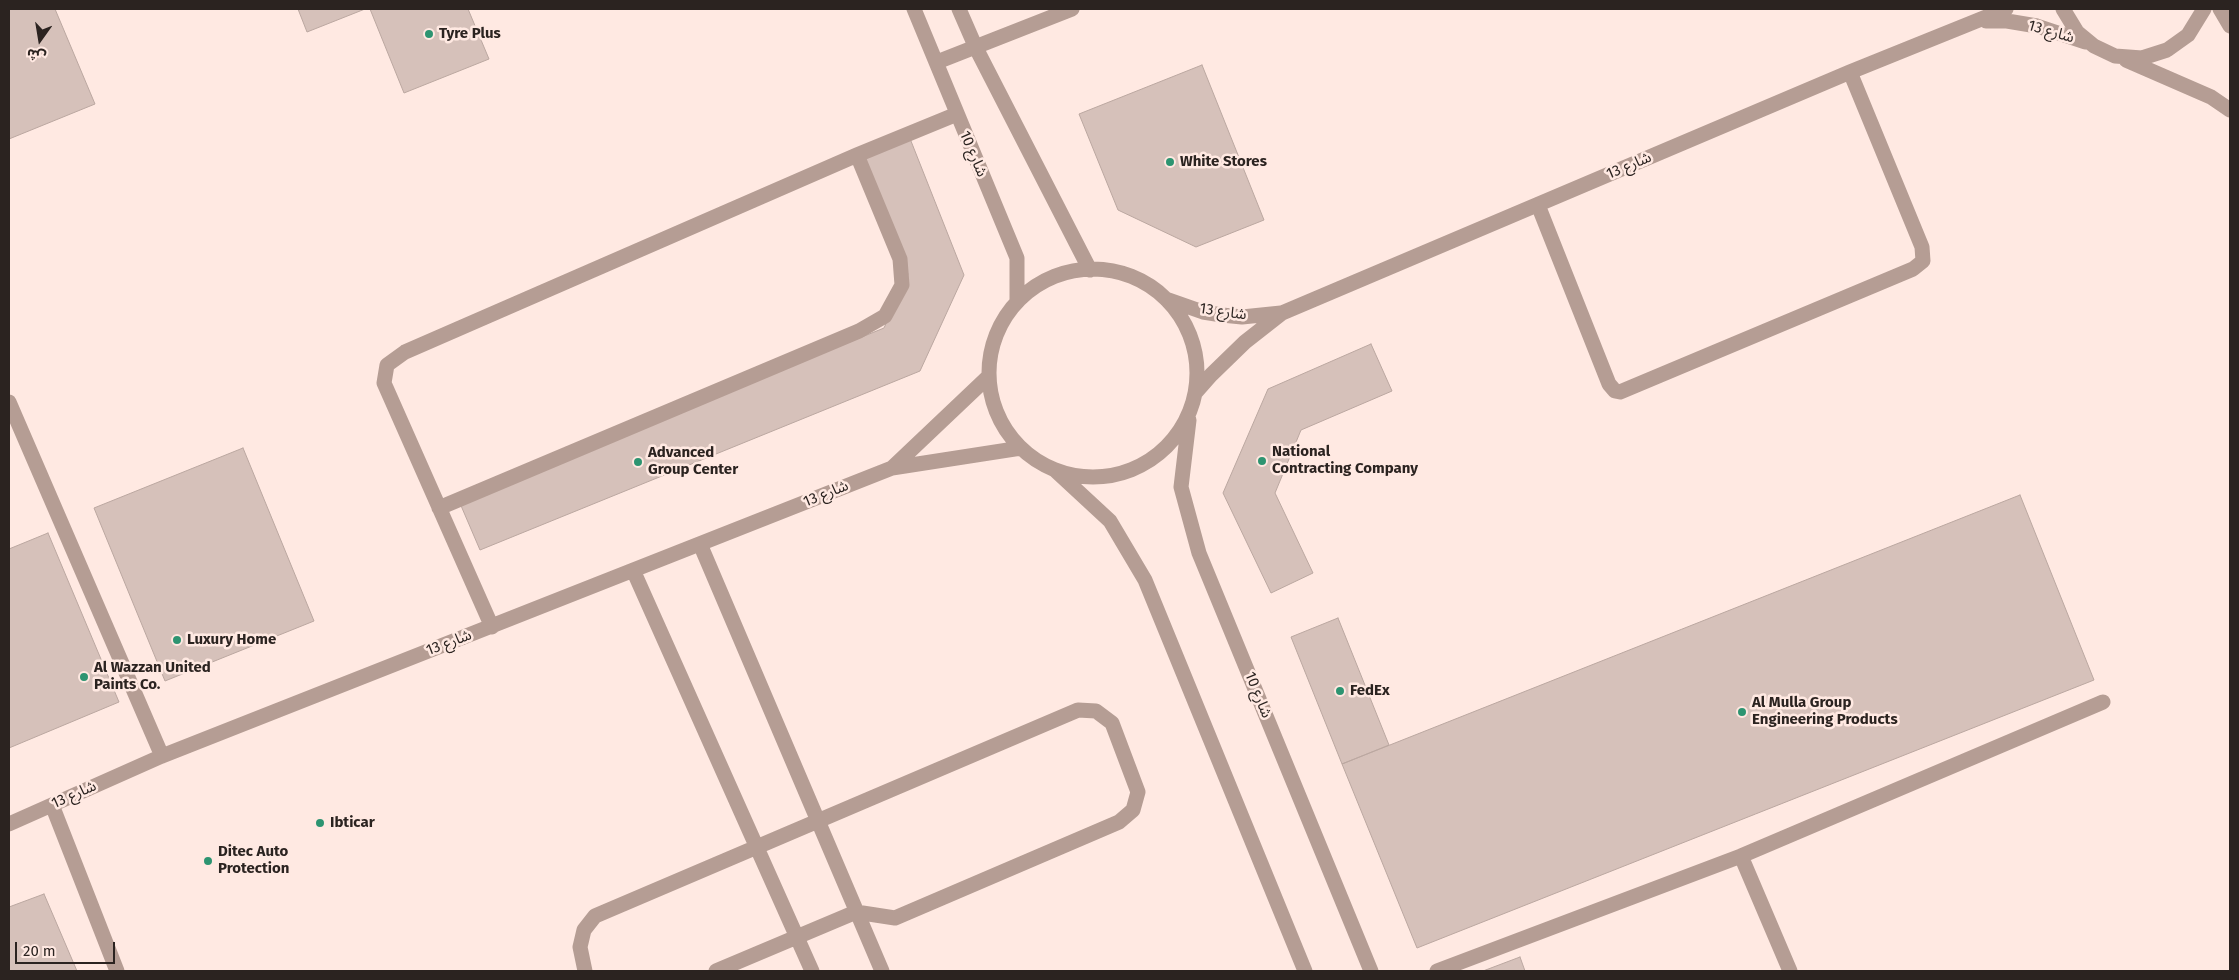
<!DOCTYPE html>
<html>
<head>
<meta charset="utf-8">
<style>
	body { margin:0 }
	#map { position:relative; width:2239px; height:980px; overflow:hidden; background:#ffe9e2; font-family:"Fira Sans","Noto Sans Arabic",sans-serif }
	canvas { display:block }
	.frame { position:absolute; inset:0; border:10px solid #2b2320; pointer-events:none }
	.north { position:absolute; left:15px; top:15px; width:50px; height:50px; -webkit-text-stroke:4px #ffe9e2; paint-order:stroke; rotate:193deg; font-size:14px; font-weight:700; line-height:20px; text-align:center; color:#2b2320 }
	.north::after { content:''; display:block; margin:auto; width:18px; height:22px; background:#2b2320; clip-path:polygon(50% 0,100% 100%,50% 72%,0 100%) }
	.scale { position:absolute; left:15px; top:942px; width:100px; height:22px; box-sizing:border-box; border:2px solid #2b2320; border-top:0; padding-left:6px; font-size:15px; line-height:18px; white-space:nowrap; color:#2b2320; -webkit-text-stroke:4px #ffe9e2; paint-order:stroke }
</style>
</head>
<body>
<div id="map">
<canvas width="2239" height="980"></canvas>
<div class="frame"></div>
<div class="north">ش</div>
<div class="scale">20 m</div>
</div>
<script>
const context = document.querySelector('canvas').getContext('2d');
context.lineJoin = 'round';
function paint(path, color) { context.fillStyle = color; context.fill(path, 'evenodd'); }
const poly = rows => new Path2D(rows.map(r => 'M' + r).join(''));
function strokePath(path, color, width, dash) { context.strokeStyle = color; context.lineWidth = width; context.lineCap = dash ? 'butt' : 'round'; context.setLineDash(dash || []); context.stroke(path); }
function label(font, color, halo, rows, align = 'center') {
  context.font = font + ' "Fira Sans","Noto Sans Arabic",sans-serif'; context.lineWidth = 5; context.setLineDash([]); context.textBaseline = 'middle'; context.strokeStyle = halo; context.fillStyle = color; for (const [text, x, y, turn = 0] of rows) {
    context.save(); context.translate(x, y); context.rotate((+turn || 0) * Math.PI / 180); context.textAlign = isNaN(turn) ? turn : align; if (halo) context.strokeText(text, 0, 0); context.fillText(text, 0, 0); context.restore();
  }
}
const building = poly([
	[9,9,55,9,95,104,9,139,9,9],
	[298,9,365,9,307,32,298,9],
	[370,9,468,9,489,59,404,93,370,9],
	[1202,65,1264,220,1196,247,1118,210,1079,114,1202,65],
	[909,136,964,275,920,371,480,550,459,501,884,328,908,274,861,155,909,136],
	[1371,344,1392,391,1301,430,1275,493,1313,573,1271,593,1223,493,1268,389,1371,344],
	[243,448,314,621,165,681,94,508,243,448],
	[2020,495,2094,680,1417,948,1342,764,2020,495],
	[48,533,119,702,9,748,9,549,48,533],
	[1338,618,1389,745,1342,764,1291,637,1338,618],
	[44,894,77,971,9,971,9,907,44,894],
	[1520,957,1525,971,1483,971,1520,957]
]);
const minor = poly([
	[914,9,1017,258,1017,302],
	[959,9,976,48,1090,270],
	[2063,9,2077,32,2094,46,2115,56,2142,58,2167,50,2188,35,2204,9],
	[2220,9,2230,26],
	[1986,21,2007,21,2037,26,2085,42],
	[2126,60,2211,97,2230,110],
	[937,62,1072,9],
	[1538,205,1609,384,1615,391,1620,392,1913,269,1923,261,1922,247,1850,72],
	'989 373a104 104 0 1 1 208 0a104 104 0 1 1-208 0Z',
	[1166,299,1203,312,1222,315,1242,317,1281,313],
	[1196,392,1211,375,1245,342,1282,313,1850,72,2006,9],
	[9,402,162,756],
	[1189,420,1181,487,1199,553,1371,971],
	[892,468,989,376],
	[1056,471,1110,521,1145,580,1305,971],
	[439,508,859,331,885,316,902,285,900,259,857,155],
	[700,544,882,971],
	[633,570,812,971],
	[492,627,384,383,387,365,405,352,857,155,957,114],
	[52,805,117,971],
	[9,824,162,756,892,468,1021,448],
	[1741,856,1790,971],
	[585,971,580,947,584,930,595,916,1078,710,1096,711,1112,723,1138,792,1133,810,1119,822,895,918,856,912,716,971],
	[1437,971,1741,856,2103,702]
]);
const markers = [
	[429,34,5,"#2d9471"],
	[1170,162,5,"#2d9471"],
	[1262,461,5,"#2d9471"],
	[638,462,5,"#2d9471"],
	[177,640,5,"#2d9471"],
	[84,677,5,"#2d9471"],
	[1340,691,5,"#2d9471"],
	[1742,712,5,"#2d9471"],
	[320,823,5,"#2d9471"],
	[208,861,5,"#2d9471"]
];
const streetNames = [
	["شارع 13",2051,32,16],
	["شارع 10",973,154,67],
	["شارع 13",1629,166,-23],
	["شارع 13",1223,312,8],
	["شارع 13",826,494,-22],
	["شارع 13",449,643,-21],
	["شارع 10",1258,695,68],
	["شارع 13",74,795,-24]
];
const poiNames = [
	["Tyre Plus",439,34],
	["White Stores",1180,162],
	["National",1272,452],
	["Contracting Company",1272,469],
	["Advanced",648,453],
	["Group Center",648,470],
	["Luxury Home",187,640],
	["Al Wazzan United",94,668],
	["Paints Co.",94,685],
	["FedEx",1350,691],
	["Al Mulla Group",1752,703],
	["Engineering Products",1752,720],
	["Ibticar",330,823],
	["Ditec Auto",218,852],
	["Protection",218,869]
];
paint(building, '#d6c1ba');
strokePath(building, '#bba7a0', 1);
strokePath(minor, '#b59d94', 15);
for (const [x, y, r, color] of markers) { const dot = new Path2D(); dot.arc(x, y, r, 0, 2 * Math.PI); context.fillStyle = color; context.fill(dot); strokePath(dot, '#ffe9e2', 2); }
label('15px', '#2b2320', '#ffe9e2', streetNames);
label('bold 15px', '#2b2320', '#ffe9e2', poiNames, 'left');
</script>
</body>
</html>
